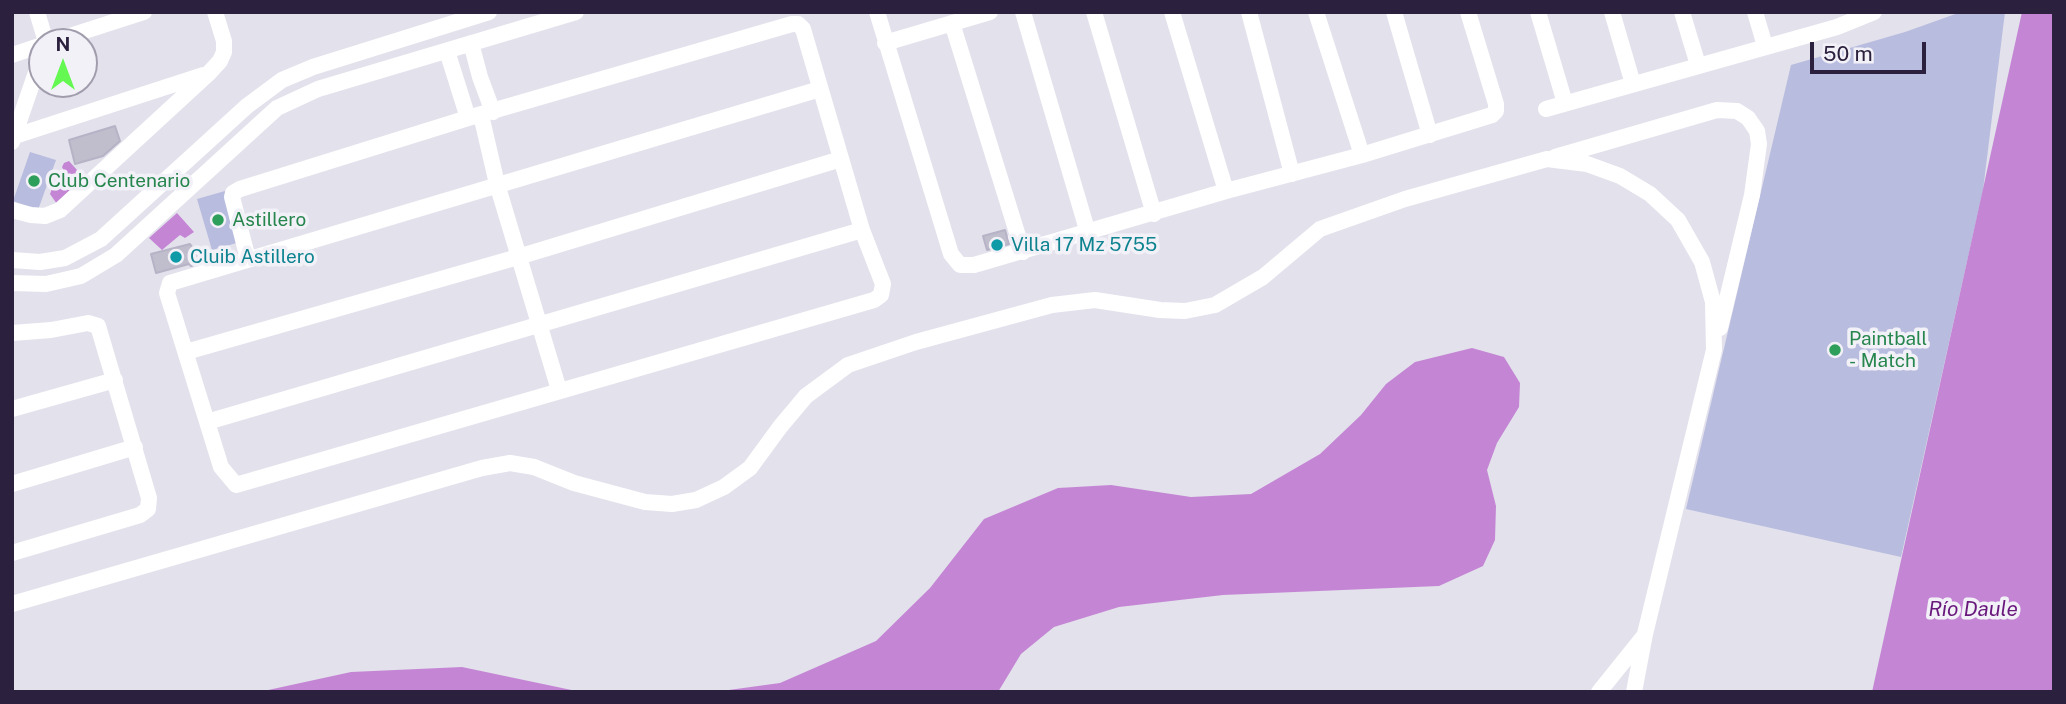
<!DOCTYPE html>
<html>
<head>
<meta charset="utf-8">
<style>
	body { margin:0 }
	#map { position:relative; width:2066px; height:704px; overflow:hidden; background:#e3e1ec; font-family:"Public Sans",sans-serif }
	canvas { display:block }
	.frame { position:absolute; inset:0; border:14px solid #2b203d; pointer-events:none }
	.north { position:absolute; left:28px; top:28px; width:70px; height:70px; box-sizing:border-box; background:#f2f1f8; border:2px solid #a29dad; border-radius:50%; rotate:0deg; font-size:19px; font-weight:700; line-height:28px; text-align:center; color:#2b203d }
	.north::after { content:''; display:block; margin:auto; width:24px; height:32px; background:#65f853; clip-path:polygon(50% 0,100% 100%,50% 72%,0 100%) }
	.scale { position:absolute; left:1810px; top:42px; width:116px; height:32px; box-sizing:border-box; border:4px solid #2b203d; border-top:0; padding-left:9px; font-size:21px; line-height:24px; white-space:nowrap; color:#2b203d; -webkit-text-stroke:5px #f2f1f8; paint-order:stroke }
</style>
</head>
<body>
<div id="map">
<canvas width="2066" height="704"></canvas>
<div class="frame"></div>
<div class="north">N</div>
<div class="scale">50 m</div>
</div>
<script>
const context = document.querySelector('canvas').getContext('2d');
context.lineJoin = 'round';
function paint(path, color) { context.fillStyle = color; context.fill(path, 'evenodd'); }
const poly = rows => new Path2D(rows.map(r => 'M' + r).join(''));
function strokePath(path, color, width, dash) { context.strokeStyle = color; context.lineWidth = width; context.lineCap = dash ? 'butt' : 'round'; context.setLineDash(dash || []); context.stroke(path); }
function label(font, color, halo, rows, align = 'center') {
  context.font = font + ' "Public Sans",sans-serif'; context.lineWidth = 7; context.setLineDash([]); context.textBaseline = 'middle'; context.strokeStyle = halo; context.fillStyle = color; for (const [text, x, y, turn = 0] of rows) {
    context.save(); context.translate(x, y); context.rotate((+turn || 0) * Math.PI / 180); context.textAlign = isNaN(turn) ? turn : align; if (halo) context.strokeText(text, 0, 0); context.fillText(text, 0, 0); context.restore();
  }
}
const green = poly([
	[1961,12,2005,12,1983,190,1901,557,1686,509,1791,65,1905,32],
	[30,152,56,160,38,210,13,201],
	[225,191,240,242,212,250,197,199]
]);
const water = poly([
	[2022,12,2054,12,2054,692,1872,692],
	[69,161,85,179,57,204,50,194,54,183,65,173,62,167,64,163],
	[177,213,194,232,185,238,180,235,162,250,149,238],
	[1472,348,1504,357,1520,383,1519,407,1497,443,1487,470,1496,506,1495,540,1483,566,1439,586,1223,595,1119,607,1054,627,1021,654,998,692,714,692,780,683,876,641,930,588,984,519,1058,488,1111,485,1191,497,1251,494,1320,454,1361,415,1386,384,1415,362],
	[462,667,581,692,259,692,351,672]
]);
const building = poly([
	[115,126,120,141,103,156,75,164,69,140,115,126],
	[1005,230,1009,244,987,250,983,236,1005,230],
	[190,244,202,261,191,266,189,264,156,273,151,254,190,244]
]);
const minor = poly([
	[37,12,46,42],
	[877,12,951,254,960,265,974,265,1226,191,1362,155,1492,115,1496,111,1496,104,1468,12],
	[1023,12,1088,233],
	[1094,12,1154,214],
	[1172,12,1226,191],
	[1249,12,1292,174],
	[1316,12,1362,155],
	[1394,12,1430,135],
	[1538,12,1565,103],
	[1612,12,1633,84],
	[1682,12,1698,65],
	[1755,12,1765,46],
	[952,23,1023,252],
	[51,42,144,12],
	[471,43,480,77,493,112],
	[885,43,990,12],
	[447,51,468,118],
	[12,55,42,45],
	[1546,109,1837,27,1874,12],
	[481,115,497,184,559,390],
	[12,137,203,75],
	[12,142,42,55],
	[1555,157,1717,110,1737,111,1748,118,1757,131,1759,144,1752,195,1720,328],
	[12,210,31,215,45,216,60,210,209,73,220,61,224,52,224,41,215,12],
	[248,259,232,197,233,193,240,189,468,118,792,24,798,24,803,29,862,230,883,284,881,295,874,300,236,485,221,467,167,293,170,283,820,89],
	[12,260,40,262,65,258,101,239,247,106,282,80,313,67,489,12],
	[12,283,46,284,81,276,116,255,277,108,318,89,576,12],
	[12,333,51,330,88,323,98,326,149,498,148,509,140,515,12,553],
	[186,352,518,257,841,159],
	[12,409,115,380],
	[207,422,862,230],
	[12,484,135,447],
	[12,604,482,468,510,463,534,467,574,483,645,502,672,504,696,500,724,487,750,468,780,427,806,396,848,365,916,342,1052,305,1095,300,1160,310,1185,311,1215,305,1263,277,1320,229,1405,199,1547,159,1587,164,1620,176,1650,194,1678,220,1702,262,1713,302,1714,350,1645,634,1634,692],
	[1599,692,1644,636]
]);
const markers = [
	[34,181,7,"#2e9e5b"],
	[218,220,7,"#2e9e5b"],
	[997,245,7,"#0f9aa8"],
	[176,257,7,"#0f9aa8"],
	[1835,350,7,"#2e9e5b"]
];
const leisureNames = [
	["Club Centenario",48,181],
	["Astillero",232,220],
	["Paintball",1849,339],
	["- Match",1849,361]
];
const cultureNames = [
	["Villa 17 Mz 5755",1011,245],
	["Cluib Astillero",190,257]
];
const waterNames = [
	["Río Daule",1973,610]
];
paint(green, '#b8bcde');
paint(water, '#c486d4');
paint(building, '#c0bdcd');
strokePath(building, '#b7b3c6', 2);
strokePath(minor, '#fff', 16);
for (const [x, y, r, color] of markers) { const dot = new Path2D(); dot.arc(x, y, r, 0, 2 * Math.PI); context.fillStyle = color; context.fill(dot); strokePath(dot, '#f2f1f8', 2.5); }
label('19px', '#27864d', '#f2f1f8', leisureNames, 'left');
label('19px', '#0d838f', '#f2f1f8', cultureNames, 'left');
label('italic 21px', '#69187c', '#f2f1f8', waterNames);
</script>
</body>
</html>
